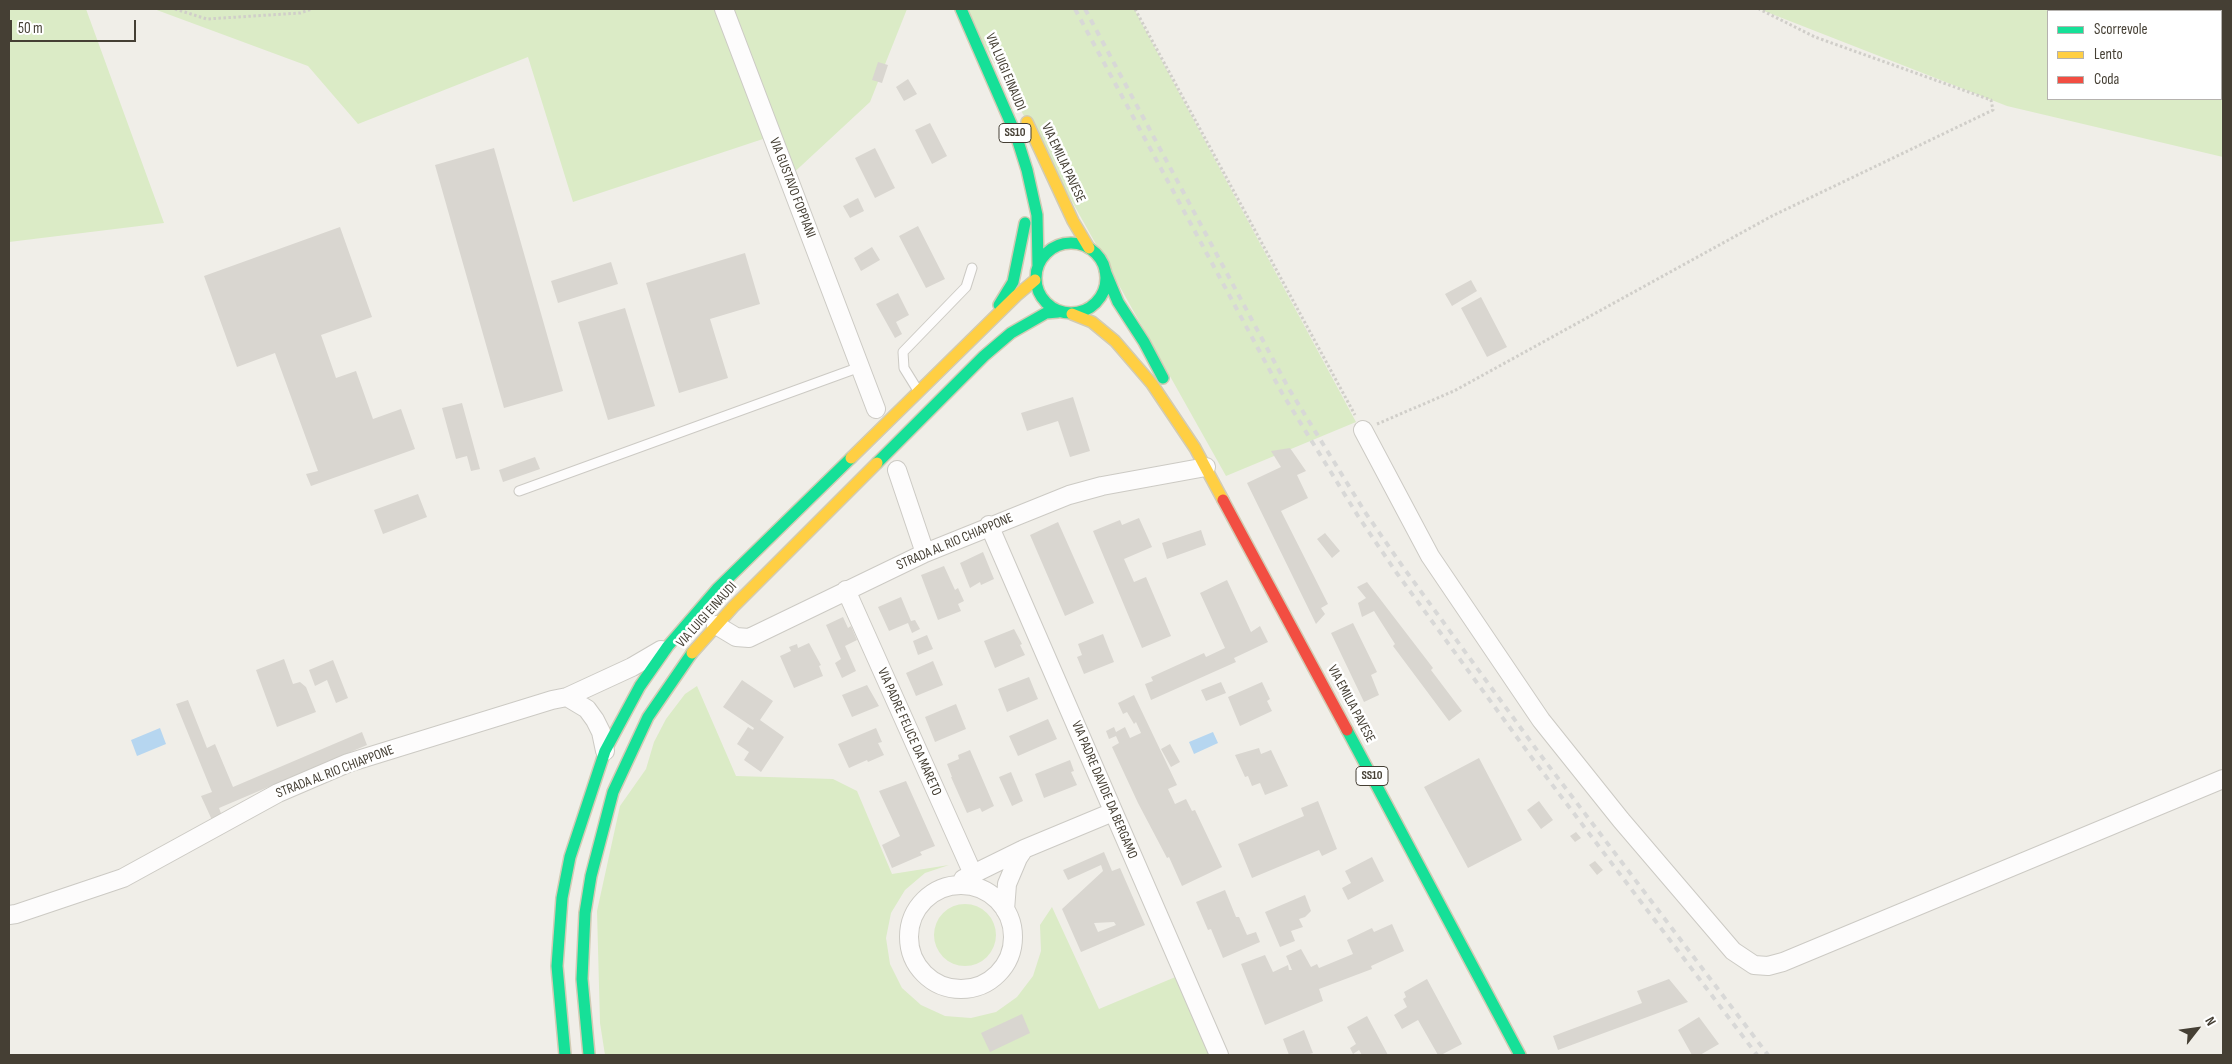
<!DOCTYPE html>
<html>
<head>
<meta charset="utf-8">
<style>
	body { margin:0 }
	#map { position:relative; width:2232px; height:1064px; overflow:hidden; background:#f0eee8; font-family:"Sofia Sans Condensed",sans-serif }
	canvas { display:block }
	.frame { position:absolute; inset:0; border:10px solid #453f34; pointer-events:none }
	.legend { position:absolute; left:2047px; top:10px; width:175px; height:90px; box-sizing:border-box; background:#fff; border:1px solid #b5b2ae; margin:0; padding:6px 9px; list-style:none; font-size:15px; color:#453f34 }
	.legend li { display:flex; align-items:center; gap:10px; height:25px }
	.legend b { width:25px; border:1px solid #b5b2ae }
	.north { position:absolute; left:2172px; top:1004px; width:50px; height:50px; -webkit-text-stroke:4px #fff; paint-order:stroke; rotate:60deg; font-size:14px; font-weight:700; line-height:20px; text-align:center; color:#453f34 }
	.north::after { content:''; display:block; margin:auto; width:18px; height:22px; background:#453f34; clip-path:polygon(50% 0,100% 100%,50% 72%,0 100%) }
	.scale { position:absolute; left:10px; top:20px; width:126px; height:22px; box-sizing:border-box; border:2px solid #453f34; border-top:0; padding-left:6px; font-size:15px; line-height:18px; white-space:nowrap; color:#453f34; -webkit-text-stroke:4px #fff; paint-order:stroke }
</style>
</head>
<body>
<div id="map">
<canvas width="2232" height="1064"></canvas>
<div class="frame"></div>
<ul class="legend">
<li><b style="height:6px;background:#16e098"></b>Scorrevole</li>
<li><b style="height:6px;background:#ffcf43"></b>Lento</li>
<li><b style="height:6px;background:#f24e42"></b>Coda</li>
</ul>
<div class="north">N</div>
<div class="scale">50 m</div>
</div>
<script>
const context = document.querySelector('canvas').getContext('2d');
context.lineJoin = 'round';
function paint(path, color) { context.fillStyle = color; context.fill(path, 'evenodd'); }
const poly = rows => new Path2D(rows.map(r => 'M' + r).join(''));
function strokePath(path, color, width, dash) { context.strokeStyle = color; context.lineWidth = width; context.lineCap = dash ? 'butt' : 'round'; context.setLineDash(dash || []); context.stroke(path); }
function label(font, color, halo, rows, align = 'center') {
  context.font = font + ' "Sofia Sans Condensed",sans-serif'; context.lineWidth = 5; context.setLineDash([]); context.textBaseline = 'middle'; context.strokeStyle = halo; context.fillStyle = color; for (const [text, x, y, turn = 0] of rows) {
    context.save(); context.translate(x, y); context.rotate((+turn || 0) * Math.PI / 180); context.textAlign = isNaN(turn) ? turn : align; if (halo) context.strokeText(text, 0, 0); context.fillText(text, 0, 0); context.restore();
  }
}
const green = poly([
	[9,9,86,9,164,223,9,242],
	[154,9,907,9,870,102,788,178,772,136,573,202,528,57,358,124,308,66],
	[964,9,1134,9,1356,422,1226,476],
	[1759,9,2223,9,2223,157,2007,106],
	[2048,11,2221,11,2221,99,2048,99],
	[697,686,736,776,833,779,857,791,892,874,949,865,925,873,905,890,891,913,886,938,890,964,902,988,921,1005,945,1016,971,1018,996,1012,1017,997,1033,976,1041,951,1040,925,1052,907,1099,1009,1185,973,1221,1055,605,1055,600,1023,597,911,620,806,646,769,654,742,666,719,685,694],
	'934 935a31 31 0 1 1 62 0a31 31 0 1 1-62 0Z'
]);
const water = poly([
	[160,728,166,744,137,756,131,740],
	[1213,732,1218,743,1194,754,1189,742]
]);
const building = poly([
	[878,62,888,65,882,83,872,80],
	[908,79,917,94,904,101,896,87],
	[930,123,947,156,932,164,915,130],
	[494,148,563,391,504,408,435,165],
	[875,148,895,188,875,198,855,158],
	[858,198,864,211,850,218,843,206],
	[918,226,945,279,926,288,899,236],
	[340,227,372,317,321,335,336,378,356,371,373,419,401,409,415,449,311,486,306,474,318,471,275,353,237,367,204,276],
	[872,247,880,260,861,271,854,258],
	[745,253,760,304,710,319,728,378,679,393,646,283],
	[611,262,618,284,558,303,551,281],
	[1471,280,1477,291,1452,306,1445,294],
	[898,293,909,315,896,322,902,334,895,338,876,304],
	[1481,297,1507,347,1487,357,1461,308],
	[625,308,655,406,608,420,578,322],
	[1073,397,1090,451,1070,457,1058,421,1027,431,1021,413],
	[462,403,480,469,471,471,467,456,456,459,442,408],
	[1290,448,1306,471,1297,475,1308,498,1281,511,1328,604,1321,608,1325,614,1316,624,1247,483,1281,467,1271,451],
	[535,457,540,469,503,482,499,470],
	[418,494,427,517,383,534,374,510],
	[1139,518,1152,547,1124,559,1134,582,1146,577,1171,636,1142,648,1093,531,1120,520,1122,525],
	[1058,522,1094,603,1065,616,1030,535],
	[1201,530,1206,545,1167,559,1162,543],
	[1325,533,1340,551,1332,558,1317,539],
	[983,552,994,579,981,585,980,582,970,588,960,563],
	[944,566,955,590,958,588,964,601,958,604,961,611,938,620,921,575],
	[1227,580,1251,632,1260,626,1268,642,1234,658,1236,662,1151,700,1145,684,1153,681,1151,677,1204,653,1206,657,1225,648,1200,593],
	[1367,582,1433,668,1431,670,1462,711,1449,721,1393,646,1395,644,1374,611,1362,617,1358,603,1366,598,1357,587],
	[901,597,911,621,915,620,920,629,912,633,908,623,889,631,878,607],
	[843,617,848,628,851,626,857,640,845,646,856,671,842,678,835,663,841,659,826,625],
	[1353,623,1377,672,1371,675,1379,695,1364,702,1331,633],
	[1014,629,1022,644,1020,645,1025,655,995,668,984,641],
	[1103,634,1114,662,1084,674,1077,657,1082,655,1078,644],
	[927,635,933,649,918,655,913,641],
	[809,643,821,665,819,666,823,676,794,688,780,656,791,651,789,647,797,644,798,648],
	[284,659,293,684,300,682,306,687,316,712,277,727,256,670],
	[333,660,348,698,336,703,327,680,315,686,309,670],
	[933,661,943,685,916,696,906,673],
	[1029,677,1038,699,1007,712,998,689],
	[742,680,773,701,760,720,784,737,761,772,744,760,749,752,737,744,748,727,753,730,754,728,723,707],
	[1221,682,1226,693,1206,701,1201,690],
	[1262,682,1270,699,1267,701,1272,711,1240,726,1228,697],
	[867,685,879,706,852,717,842,695],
	[1134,695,1177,785,1168,789,1175,804,1186,799,1192,811,1195,810,1222,867,1182,886,1169,857,1167,858,1138,803,1112,747,1119,743,1116,736,1109,739,1106,731,1114,727,1116,732,1125,727,1130,738,1141,733,1136,722,1134,724,1127,712,1123,714,1118,703],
	[188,700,207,748,215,744,233,787,362,732,367,745,219,808,222,816,212,820,201,796,212,792,176,704],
	[956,704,966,729,935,742,925,717],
	[1048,719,1057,739,1018,756,1009,736],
	[876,728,882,742,878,743,884,755,868,762,867,760,849,768,838,744],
	[1170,744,1180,762,1171,767,1161,749],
	[1259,748,1261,754,1271,750,1288,786,1265,795,1260,783,1252,786,1248,776,1245,777,1235,755],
	[970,750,994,806,982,812,980,808,967,813,951,777,952,777,947,764,959,759,958,755],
	[1479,758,1522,840,1468,868,1424,787],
	[1070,760,1074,771,1071,772,1077,785,1044,798,1035,774],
	[1011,772,1023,801,1012,806,999,777],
	[906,781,935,846,920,852,922,855,892,868,882,845,900,836,879,791],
	[1318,801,1337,849,1322,856,1319,850,1252,878,1238,844,1304,816,1301,808],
	[1539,801,1553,820,1541,829,1527,810],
	[1576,832,1581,838,1575,842,1570,836],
	[1104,852,1112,871,1120,868,1145,925,1081,952,1062,909,1103,871,1101,865,1068,880,1063,870],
	[1114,922,1116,925,1098,932,1094,923],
	[1372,857,1384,881,1348,900,1342,888,1351,883,1345,871],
	[1595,861,1603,870,1597,875,1589,865],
	[1225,890,1236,917,1239,917,1247,935,1256,932,1260,942,1223,958,1211,929,1208,930,1196,902],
	[1305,895,1311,911,1305,917,1299,919,1303,927,1291,931,1295,941,1280,947,1265,912],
	[1392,924,1404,951,1371,966,1372,969,1319,989,1323,1001,1265,1025,1241,964,1265,955,1273,972,1288,965,1289,970,1292,970,1286,956,1301,949,1311,967,1317,964,1319,968,1353,954,1347,940,1372,928,1374,932],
	[1427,979,1462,1044,1441,1055,1438,1055,1418,1020,1402,1029,1394,1015,1407,1007,1403,999,1406,997,1404,992],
	[1669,979,1688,1002,1558,1050,1553,1036,1642,1003,1637,991],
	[1022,1014,1030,1033,990,1052,981,1033],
	[1367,1016,1388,1055,1362,1055,1359,1050,1353,1054,1350,1048,1356,1044,1347,1027],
	[1699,1017,1719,1044,1700,1055,1692,1055,1678,1030],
	[1304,1030,1313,1053,1306,1055,1289,1055,1283,1039]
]);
const path = poly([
	[175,9,207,19,300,13,312,9],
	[1135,9,1355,415],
	[2063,9,2065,11],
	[2221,47,2223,48],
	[1377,424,1454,391,1772,216,1993,110,1991,100,1815,37,1759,9]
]);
const lane = poly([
	[917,389,904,368,903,352,966,287,972,268],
	[519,491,860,367]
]);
const street = poly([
	[724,9,876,409],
	[1363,430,1430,556,1541,720,1621,820,1733,951,1754,965,1768,966,1783,962,2223,779],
	[897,470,925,553],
	[989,525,1219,1055],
	[846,590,973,874],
	[716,625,736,637,749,638,925,553,1069,495,1102,486,1206,467],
	[567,697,587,709,595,720,601,732,605,751],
	[963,879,1024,849,1113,812],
	'909 937a52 52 0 1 1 104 0a52 52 0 1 1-104 0Z',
	[1005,910,1007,884,1018,858,1024,849],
	[9,915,16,914,123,878,278,793,348,763,552,700,567,697,632,667,661,650]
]);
const fast = poly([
	[961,9,1016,135,1027,170,1037,215,1038,266],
	'1036 278a35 35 0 1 1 70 0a35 35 0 1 1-70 0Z',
	[1105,271,1118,302,1144,342,1163,378],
	[999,305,1013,282,1025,223],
	[877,463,984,356,1011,333,1046,313,1058,312],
	[1347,730,1520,1055],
	[565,1055,557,966,562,898,570,857,605,751,640,686,668,646,717,589,851,458],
	[589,1055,582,979,585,913,591,876,613,792,648,717,692,653]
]);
const slow = poly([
	[1027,122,1073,221,1089,248],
	[1072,314,1092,322,1115,341,1152,384,1195,448,1223,500],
	[851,458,1016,296,1035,280],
	[692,653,733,607,877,463]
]);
const jam = poly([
	[1223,500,1347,730]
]);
const rail = poly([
	[1075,9,1282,393,1358,516,1396,572,1535,762,1757,1055],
	[1085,9,1289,389,1365,512,1403,567,1542,757,1768,1055]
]);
const shields = [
	[1015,133,32],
	[1372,776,32]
];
const shieldNames = [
	["SS10",1015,133],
	["SS10",1372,776]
];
const streetNames = [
	["VIA LUIGI EINAUDI",1005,72,67],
	["VIA EMILIA PAVESE",1063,163,65],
	["VIA GUSTAVO FOPPIANI",792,188,69],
	["STRADA AL RIO CHIAPPONE",955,542,-23],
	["VIA LUIGI EINAUDI",707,615,-48],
	["VIA EMILIA PAVESE",1351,704,62],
	["VIA PADRE FELICE DA MARETO",909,732,66],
	["STRADA AL RIO CHIAPPONE",335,772,-21],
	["VIA PADRE DAVIDE DA BERGAMO",1104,790,67]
];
paint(green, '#dbebc6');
paint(water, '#b6d6f0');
paint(building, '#d9d6d0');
strokePath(lane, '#cccac4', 11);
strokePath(street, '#cccac4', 20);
strokePath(fast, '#d2cbb4', 14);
strokePath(slow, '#d2cbb4', 14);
strokePath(jam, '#d2cbb4', 14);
strokePath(path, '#d0cec9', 3, [2.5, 2.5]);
strokePath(lane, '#fdfcfc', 9);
strokePath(street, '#fdfcfc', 18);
strokePath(fast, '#16e098', 11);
strokePath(slow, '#ffcf43', 11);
strokePath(jam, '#f24e42', 11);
strokePath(rail, '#d8d8d7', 4, [6, 6]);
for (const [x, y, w] of shields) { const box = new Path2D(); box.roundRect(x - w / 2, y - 9.5, w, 19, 4); context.fillStyle = '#fff'; context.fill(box); strokePath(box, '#453f34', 1); }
label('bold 12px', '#453f34', null, shieldNames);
label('14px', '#453f34', '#fff', streetNames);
</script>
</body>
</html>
